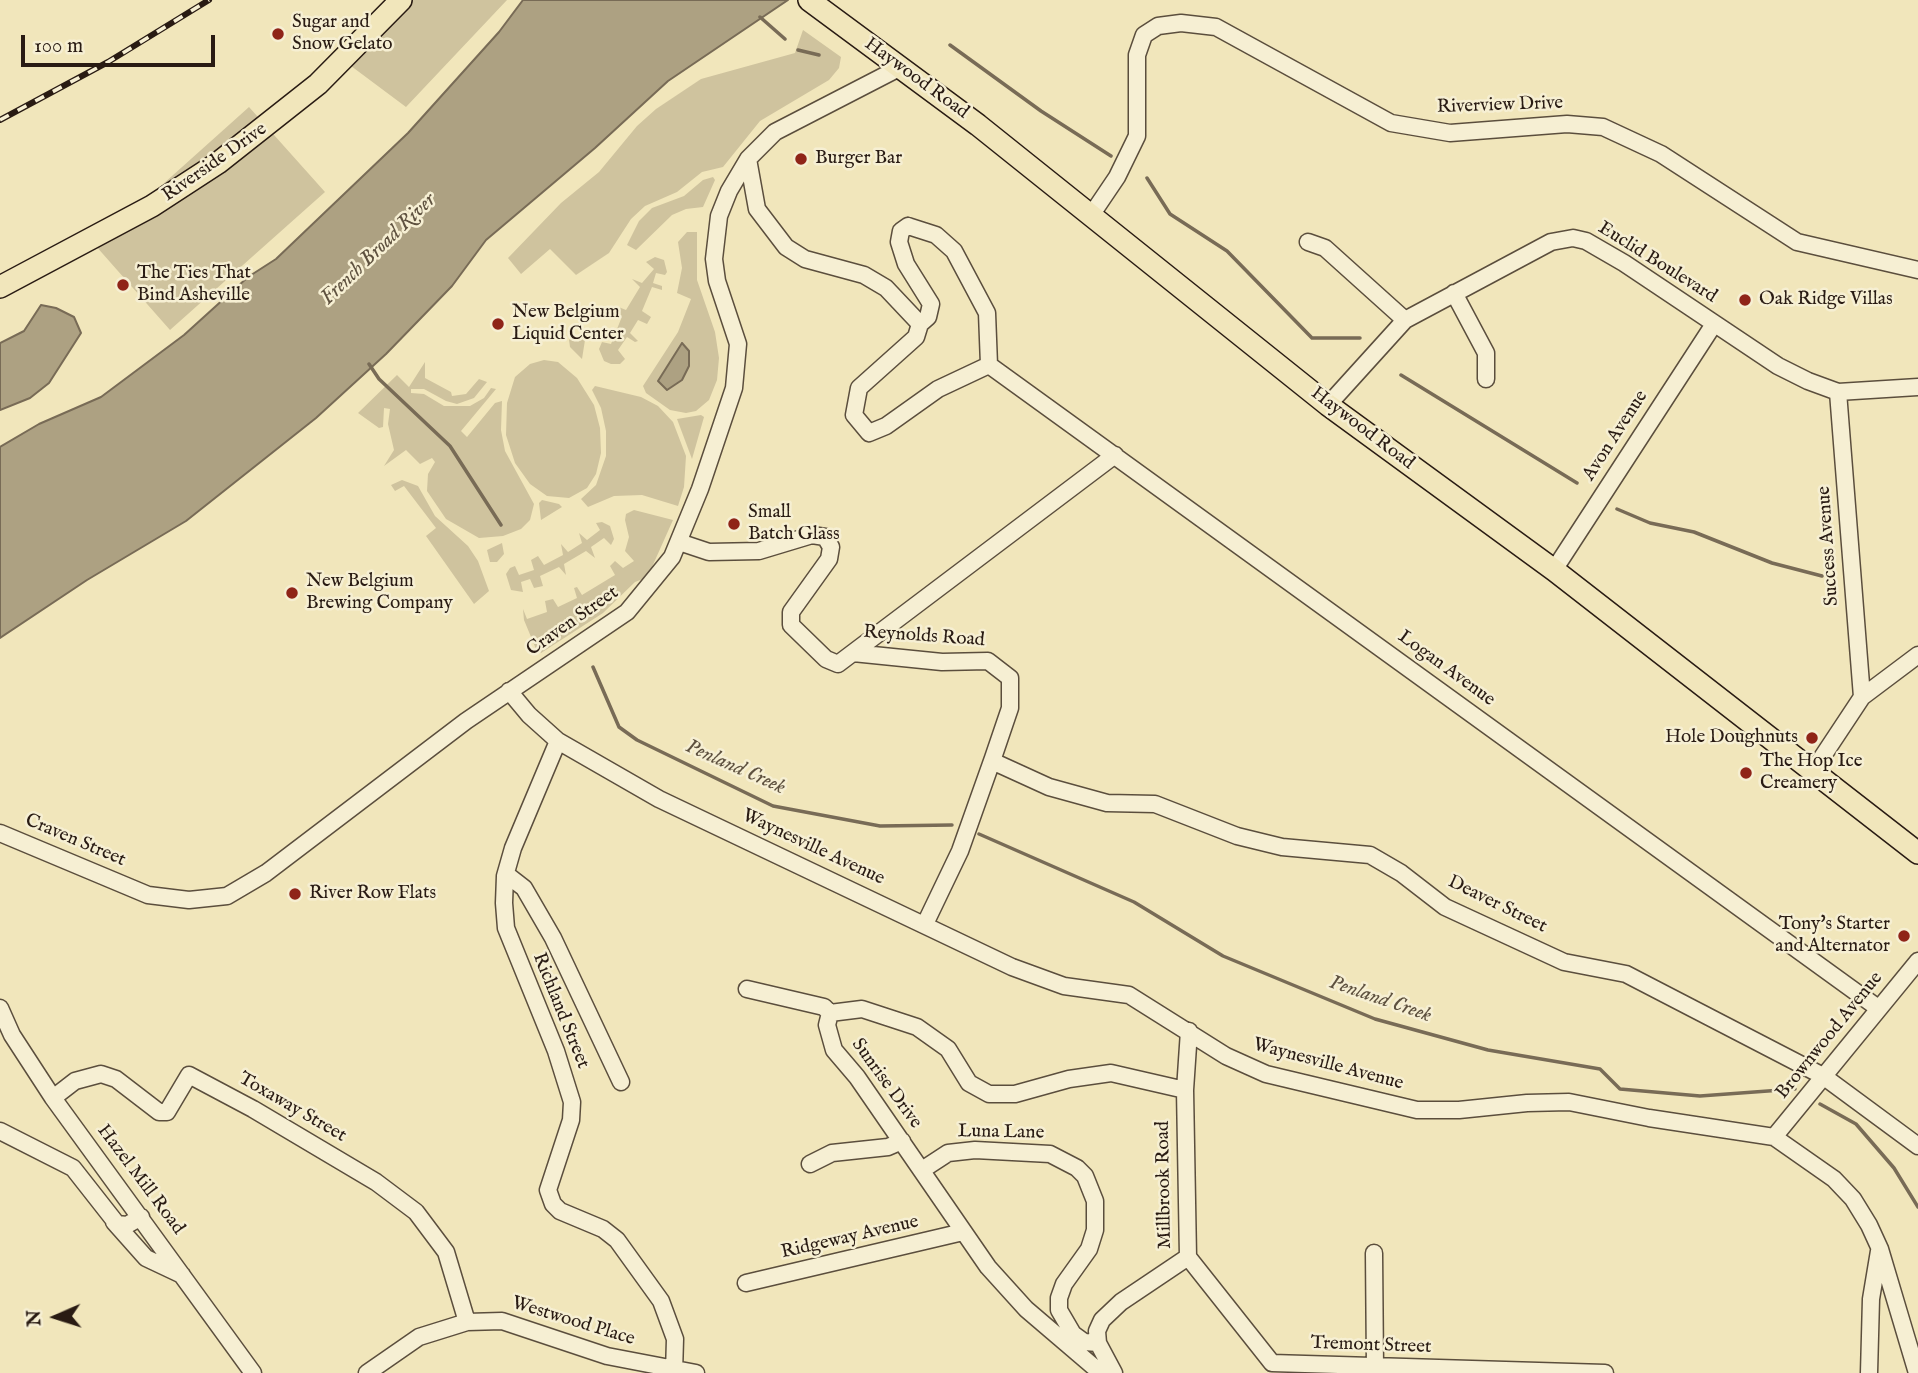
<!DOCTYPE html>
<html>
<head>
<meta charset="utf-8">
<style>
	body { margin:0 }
	#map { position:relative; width:1918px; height:1373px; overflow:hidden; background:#f1e6bb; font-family:"IM FELL English",serif }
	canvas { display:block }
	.north { position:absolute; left:21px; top:1282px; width:70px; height:70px; -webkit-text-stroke:5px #f6efd3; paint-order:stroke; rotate:267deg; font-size:19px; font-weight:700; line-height:28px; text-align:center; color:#291b13 }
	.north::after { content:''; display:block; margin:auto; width:24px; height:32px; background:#291b13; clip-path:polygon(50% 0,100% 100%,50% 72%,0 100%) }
	.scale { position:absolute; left:21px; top:35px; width:194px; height:32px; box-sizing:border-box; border:4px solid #291b13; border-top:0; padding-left:9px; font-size:21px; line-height:24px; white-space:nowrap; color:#291b13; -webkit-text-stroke:5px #f6efd3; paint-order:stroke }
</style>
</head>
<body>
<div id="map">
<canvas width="1918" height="1373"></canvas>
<div class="north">N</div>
<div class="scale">100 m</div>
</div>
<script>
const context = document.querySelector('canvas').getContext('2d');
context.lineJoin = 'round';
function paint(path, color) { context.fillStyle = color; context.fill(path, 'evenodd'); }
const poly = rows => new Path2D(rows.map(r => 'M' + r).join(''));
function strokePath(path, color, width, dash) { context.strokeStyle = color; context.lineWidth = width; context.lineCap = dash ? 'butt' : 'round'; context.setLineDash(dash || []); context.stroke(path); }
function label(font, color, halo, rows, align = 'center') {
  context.font = font + ' "IM FELL English",serif'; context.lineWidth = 5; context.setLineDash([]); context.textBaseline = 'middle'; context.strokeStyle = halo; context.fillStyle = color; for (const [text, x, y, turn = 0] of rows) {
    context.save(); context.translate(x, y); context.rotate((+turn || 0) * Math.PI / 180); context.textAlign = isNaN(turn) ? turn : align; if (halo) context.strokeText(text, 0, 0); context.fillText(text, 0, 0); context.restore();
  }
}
const green = poly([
	[403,0,507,0,406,107,343,60],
	[803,30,841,57,839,68,829,80,760,121,723,167,702,172,677,192,645,206,631,219,609,253,576,275,550,249,521,274,508,258,561,203,599,172,637,126,656,109,701,79,795,53],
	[249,107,325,192,170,330,95,245],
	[713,177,715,180,703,207,686,209,672,215,636,250,627,245,639,221,652,208,684,196,703,180],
	[687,232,697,232,697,280,715,332,719,358,717,380,709,400,696,411,686,413,670,410,646,393,643,386,678,332,691,299,677,293,682,268,678,242],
	[655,257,664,260,667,272,665,275,656,273,653,283,662,286,662,290,652,287,642,311,651,317,647,324,638,320,630,333,638,341,635,342,627,337,618,350,625,359,620,364,611,364,604,361,599,349,602,342,611,344,621,319,612,313,616,306,626,310,640,287,632,279,642,283,654,269,646,262],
	[573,336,585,340,582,359,570,347,569,340],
	[544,360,558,362,577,378,594,405,600,428,601,453,596,474,587,488,569,498,547,496,530,484,515,463,506,435,507,403,515,377,530,364],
	[425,362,425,378,451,392,452,396,466,394,479,379,487,382,474,398,457,404,446,401,424,389,411,389,411,393,424,394,444,406,470,406,484,398,491,388,496,389,461,431,467,437,495,403,502,401,501,430,505,451,534,504,530,520,521,529,503,536,479,538,446,519,427,491,428,474,435,462,432,458,420,464,406,450,384,466,394,450,388,424,390,409,384,408,383,427,379,428,358,413,397,375,409,387],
	[595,386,641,397,658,406,673,422,686,456,684,487,678,506,642,495,614,496,588,507,581,499,596,485,606,456,606,431,601,408,592,390],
	[701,415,704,417,692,459,677,419],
	[402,480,418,486,435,516,468,546,478,561,489,591,474,604,426,536,436,528,404,486,395,491,391,485],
	[542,500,559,504,562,507,541,520,539,503],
	[634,510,673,520,652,567,643,579,635,582,603,613,541,653,536,649,524,620,523,609,527,619,547,612,545,601,553,599,558,607,577,598,574,588,577,587,582,595,615,575,610,566,615,561,623,568,634,561,625,551,629,537,625,520,626,514],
	[602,522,610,526,614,539,611,545,604,538,591,547,595,558,586,551,564,564,566,575,559,567,540,576,543,586,534,588,530,579,521,582,523,592,511,590,506,574,510,568,515,566,519,575,534,570,531,560,538,556,544,565,563,555,561,544,568,552,582,543,579,533,587,540,600,530,596,523],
	[502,543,504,554,497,562,490,562,487,550]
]);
const water = poly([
	[523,0,788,0,668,81,595,148,486,240,452,286,386,354,316,418,186,521,87,580,0,638,0,447,39,424,101,397,184,335,248,277,276,259,408,133,499,32,523,0],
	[41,305,56,308,74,317,81,333,49,383,30,398,0,410,0,343,24,331,41,305],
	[682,343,689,351,689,366,682,380,667,390,658,381,682,343]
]);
const stream = poly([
	[760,17,785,39],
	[950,45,1041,111,1111,156],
	[798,50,819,55],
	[1147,178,1170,214,1227,251,1312,338,1360,338],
	[369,364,379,379,450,446,501,525],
	[1401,375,1577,483],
	[1617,509,1650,523,1694,532,1772,563,1822,576],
	[593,667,619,727,637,740,773,806,880,826,952,825],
	[979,834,1134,902,1223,956,1375,1019,1488,1050,1600,1069,1620,1089,1700,1096,1795,1089],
	[1820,1104,1856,1124,1894,1168,1918,1207]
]);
const minor = poly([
	[748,159,757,209,786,247,805,259,864,275,886,288,920,324],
	[1092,214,1117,177,1137,136,1137,55,1144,35,1158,26,1181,23,1216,27,1391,123,1450,133,1567,124,1603,127,1661,154,1797,242,1918,270],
	[908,226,936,235,954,251,987,313,989,365,938,389,886,426,869,433,854,415,859,388,916,337,920,324,928,317,931,304,906,264,899,242,901,231,908,226],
	[1308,242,1325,248,1405,320],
	[1454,293,1486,353,1486,379],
	[989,365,1878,1008],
	[1838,392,1862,697],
	[1328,405,1405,320,1551,242,1573,238,1586,241,1624,263,1778,366,1808,381,1838,392,1918,387],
	[679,542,709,552,759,551,812,535,825,537,831,547,829,559,791,612,791,625,826,659,838,664,1115,455],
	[1554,570,1714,324],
	[853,653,942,662,988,661,1010,678,1010,708,993,758,960,851,925,924],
	[509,691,529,715,558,741,659,799,1012,967,1064,986,1129,995,1226,1056,1266,1074,1417,1110,1459,1110,1527,1103,1569,1102,1649,1118,1774,1137,1834,1179,1853,1199,1869,1225,1880,1249,1917,1373],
	[558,741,513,848,505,876,504,903,506,928,556,1051,572,1102,571,1120,548,1190,553,1204,560,1211,603,1229,617,1240,661,1301,675,1339,674,1373],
	[992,761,1049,787,1107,803,1155,804,1237,836,1282,847,1370,855,1401,873,1445,907,1564,962,1626,974,1823,1076,1918,1146],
	[1813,771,1862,697,1918,655],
	[0,833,148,895,189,900,227,896,266,873,466,721,627,612,672,557,700,489,734,388,738,344,717,281,714,259,719,216,729,191,748,159,775,132,901,67],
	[506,874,524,888,553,938,621,1082],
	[747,989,824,1007,830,1013],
	[0,1008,12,1035,53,1098,253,1373],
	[53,1098,75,1081,101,1074,116,1079,159,1112,167,1112,189,1075,253,1109,376,1182,416,1212,446,1252,467,1322],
	[0,1131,73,1168,117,1224,127,1225,141,1217],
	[1774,1137,1918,961],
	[810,1164,832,1153,888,1147,902,1141],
	[922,1170,948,1153,975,1150,1050,1154,1077,1168,1085,1176,1095,1201,1095,1230,1089,1249,1064,1284,1059,1298,1059,1310,1073,1334,1084,1342,1098,1343],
	[114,1222,146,1258,182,1275],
	[1374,1253,1375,1368],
	[1188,1257,1272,1363,1605,1373],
	[1188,1257,1185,1090,1189,1031],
	[746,1283,963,1232],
	[367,1373,419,1337,467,1322,502,1321,607,1356,696,1373],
	[1101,1373,1026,1309,988,1267,857,1077,834,1050,827,1025,830,1013,862,1009,917,1027,948,1049,969,1083,989,1094,1015,1094,1069,1079,1111,1073,1185,1090],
	[1114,1373,1098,1343,1097,1331,1102,1320,1121,1302,1188,1257],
	[1869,1373,1871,1299,1879,1251]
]);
const major = poly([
	[809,0,978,125,1328,405,1554,570,1918,853],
	[0,287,152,206,218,163,318,84,401,0]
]);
const rail = poly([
	[0,120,108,62,209,0]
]);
const markers = [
	[278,34,7,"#8f2418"],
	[801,159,7,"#8f2418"],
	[123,285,7,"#8f2418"],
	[1745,300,7,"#8f2418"],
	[498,324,7,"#8f2418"],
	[734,524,7,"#8f2418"],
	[292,593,7,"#8f2418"],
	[1812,738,7,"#8f2418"],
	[1746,773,7,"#8f2418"],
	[295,894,7,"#8f2418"],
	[1904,936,7,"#8f2418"]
];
const poiNames = [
	["Sugar and",292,23],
	["Snow Gelato",292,45],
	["Burger Bar",815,159],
	["The Ties That",137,274],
	["Bind Asheville",137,296],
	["Oak Ridge Villas",1759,300],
	["New Belgium",512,313],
	["Liquid Center",512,335],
	["Small",748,513],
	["Batch Glass",748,535],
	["New Belgium",306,582],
	["Brewing Company",306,604],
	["Hole Doughnuts",1798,738,"right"],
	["The Hop Ice",1760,762],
	["Creamery",1760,784],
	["River Row Flats",309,894],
	["Tony's Starter",1890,925,"right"],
	["and Alternator",1890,947,"right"]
];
const streetNames = [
	["Haywood Road",916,79,36],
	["Riverview Drive",1500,106,-2],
	["Riverside Drive",215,163,-35],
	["Euclid Boulevard",1657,263,32],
	["Haywood Road",1362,429,37],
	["Avon Avenue",1616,436,-57],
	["Success Avenue",1829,546,-94],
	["Craven Street",573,622,-35],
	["Reynolds Road",924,637,4],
	["Logan Avenue",1446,669,36],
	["Craven Street",75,841,23],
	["Waynesville Avenue",813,848,25],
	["Deaver Street",1497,905,26],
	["Richland Street",560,1011,68],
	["Brownwood Avenue",1830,1036,-51],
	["Waynesville Avenue",1328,1065,15],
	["Sunrise Drive",886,1084,54],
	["Toxaway Street",292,1108,30],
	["Luna Lane",1001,1133,1],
	["Hazel Mill Road",140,1180,53],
	["Millbrook Road",1165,1185,-91],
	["Ridgeway Avenue",850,1238,-13],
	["Westwood Place",573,1322,17],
	["Tremont Street",1371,1346,2]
];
const waterNames = [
	["French Broad River",379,250,-44],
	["Penland Creek",735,768,24],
	["Penland Creek",1380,1000,19]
];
paint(green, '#cfc39e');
paint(water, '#ada182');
strokePath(water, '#786b56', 2);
strokePath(stream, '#786b56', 3.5);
strokePath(minor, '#5b4e3d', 19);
strokePath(major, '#291b13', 24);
strokePath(minor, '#f6efd3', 16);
strokePath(major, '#f1e6bb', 21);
strokePath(rail, '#291b13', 6);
strokePath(rail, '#f6efd3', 3.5, [10]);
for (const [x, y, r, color] of markers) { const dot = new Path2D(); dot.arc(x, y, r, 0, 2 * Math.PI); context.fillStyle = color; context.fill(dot); strokePath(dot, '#f6efd3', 2.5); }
label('19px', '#291b13', '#f6efd3', poiNames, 'left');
label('19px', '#291b13', '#f6efd3', streetNames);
label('italic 21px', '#5e513f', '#f6efd3', waterNames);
</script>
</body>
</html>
